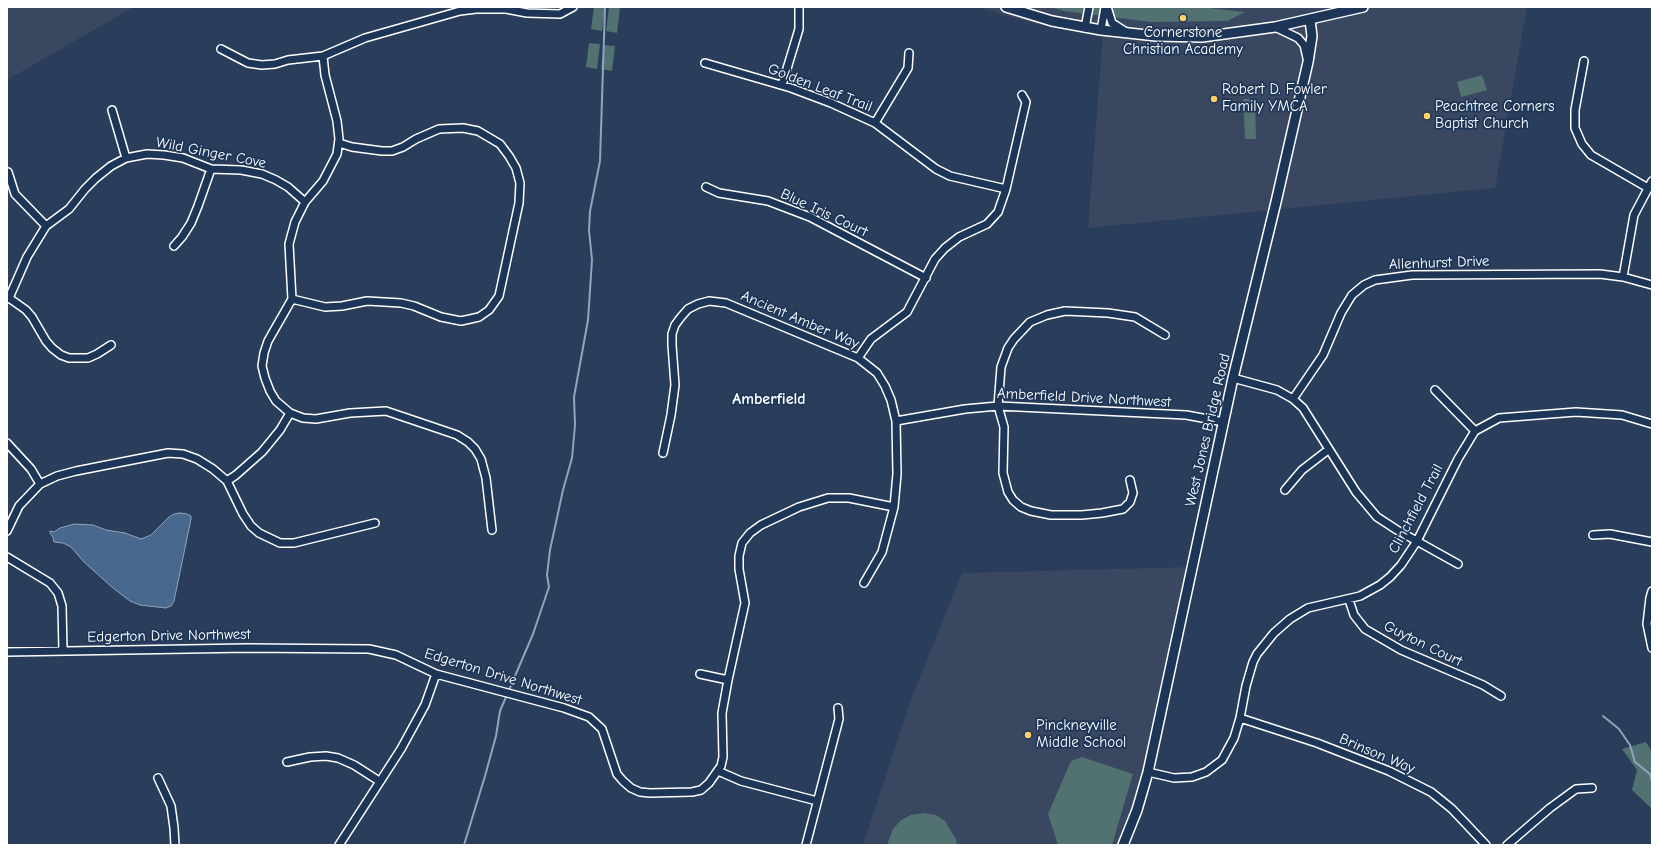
<!DOCTYPE html>
<html>
<head>
<meta charset="utf-8">
<style>
	body { margin:0 }
	#map { position:relative; width:1659px; height:852px; overflow:hidden; background:#2a3d5b; font-family:"Comic Neue",sans-serif }
	canvas { display:block }
	.frame { position:absolute; inset:0; border:8px solid #fff; pointer-events:none }
</style>
</head>
<body>
<div id="map">
<canvas width="1659" height="852"></canvas>
<div class="frame"></div>
</div>
<script>
const context = document.querySelector('canvas').getContext('2d');
context.lineJoin = 'round';
function paint(path, color) { context.fillStyle = color; context.fill(path, 'evenodd'); }
const poly = rows => new Path2D(rows.map(r => 'M' + r).join(''));
function strokePath(path, color, width, dash) { context.strokeStyle = color; context.lineWidth = width; context.lineCap = dash ? 'butt' : 'round'; context.setLineDash(dash || []); context.stroke(path); }
function label(font, color, halo, rows, align = 'center') {
  context.font = font + ' "Comic Neue",sans-serif'; context.lineWidth = 3.5; context.setLineDash([]); context.textBaseline = 'middle'; context.strokeStyle = halo; context.fillStyle = color; for (const [text, x, y, turn = 0] of rows) {
    context.save(); context.translate(x, y); context.rotate((+turn || 0) * Math.PI / 180); context.textAlign = isNaN(turn) ? turn : align; if (halo) context.strokeText(text, 0, 0); context.fillText(text, 0, 0); context.restore();
  }
}
const built = poly([
	[7,7,134,7,7,80],
	[976,7,1323,7,1323,8,1329,7,1527,7,1495,188,1088,228,1103,34,1040,25],
	[1192,567,1149,764,1123,845,863,845,909,705,962,573]
]);
const green = poly([
	[594,7,605,7,602,31,591,29],
	[609,7,620,8,617,33,606,31],
	[1050,7,1200,7,1245,12,1227,21,1151,22,1064,11],
	[589,43,600,44,597,69,586,67],
	[604,45,615,46,612,71,601,69],
	[1482,75,1487,90,1461,97,1457,82],
	[1243,99,1255,99,1256,139,1245,139],
	[1646,742,1652,752,1652,809,1632,790,1637,770,1622,749],
	[1082,757,1133,774,1112,845,1058,845,1048,814,1071,761],
	[924,813,936,815,945,821,956,839,957,845,887,845,893,829,901,820,911,815]
]);
const water = poly([
	[180,513,187,514,191,516,191,519,174,601,171,606,166,608,140,605,130,601,113,588,84,562,71,547,63,543,54,542,53,537,50,533,50,531,54,532,60,528,74,524,93,525,106,530,125,533,141,539,151,535,169,517,174,514,180,513]
]);
const stream = poly([
	[1603,716,1619,729,1630,745,1635,762,1650,774,1652,781],
	[464,845,485,776,496,736,500,711,533,634,549,587,547,575,550,550,563,490,572,458,575,425,574,397,588,320,592,260,589,230,590,211,600,161,605,7]
]);
const minor = poly([
	[1107,7,1112,23,1126,32],
	[1275,27,1298,38,1304,45,1307,58],
	[1085,28,1089,7],
	[1101,30,1105,7],
	[221,49,248,63,262,65,275,64,288,60,323,56,365,38,460,11,476,9,506,9,527,13,560,14,573,7],
	[323,56,325,75,337,121,339,139,337,154,323,181,305,202,295,222,289,244,292,299,268,341,264,353,262,366,265,378,270,391,276,401,290,413,303,418,316,419,350,413,386,411,457,435,468,442,475,449,481,459,486,478,492,530],
	[1584,61,1575,110,1575,128,1582,144,1591,155,1648,188],
	[705,63,791,88,831,103,875,123,936,169,950,176,1006,189],
	[782,85,799,29,799,7],
	[112,110,126,158],
	[875,123,908,68,909,53],
	[8,172,15,194,46,226],
	[706,187,719,193,768,201,810,217,926,278],
	[174,246,182,237,191,223,198,206,211,169],
	[1623,277,1634,215,1652,181],
	[9,298,26,310,32,317,46,341,52,348,61,355,69,358,88,358,97,354,111,345],
	[7,299,9,298,27,257,46,226,69,209,85,189,96,178,111,166,126,158,147,154,164,155,183,158,211,169,241,170,262,174,276,180,288,187,305,202],
	[292,299,325,307,342,306,367,301,401,303,414,306,441,317,461,321,479,317,489,310,499,296,519,203,520,183,516,168,509,156,500,144,478,131,463,128,439,129,416,139,403,147,392,151,382,151,352,147,339,143],
	[858,358,871,339,907,312,935,259,945,248,959,237,987,224,998,212,1006,189,1026,102,1022,95],
	[1233,378,1277,390,1293,399,1303,408,1356,492,1377,517,1397,530,1458,564],
	[1435,390,1475,431],
	[1293,399,1323,355,1341,313,1352,295,1364,285,1375,280,1412,275,1600,274,1623,277,1652,285],
	[896,421,965,409,998,406,1186,415,1224,422],
	[7,443,31,469,40,484],
	[663,453,671,415,675,385,672,345,672,334,675,325,681,317,688,309,698,304,709,301,726,303,858,358,877,373,885,386,891,400,896,421,897,474,894,507,882,552,864,583],
	[1130,480,1133,493,1130,502,1123,509,1102,513,1082,515,1051,515,1031,511,1021,507,1013,500,1008,492,1003,473,1004,427,998,406,1001,367,1008,348,1014,339,1030,322,1047,315,1065,311,1108,313,1135,317,1165,335],
	[227,481,236,475,262,452,280,430,290,413],
	[1285,490,1302,470,1328,450],
	[7,531,19,506,40,484,57,476,76,471,168,453,183,454,197,459,213,469,227,481,243,514,251,526,259,533,280,543,294,543,375,523],
	[1593,535,1610,534,1652,542],
	[7,557,50,583,58,593,62,606,63,651],
	[1652,591,1650,598,1647,624,1652,648],
	[1349,600,1354,615,1365,629,1401,650,1483,685,1501,696],
	[7,652,247,648,369,649,396,655,436,674,564,708,589,717,602,729,617,774,623,781,631,788,640,792,650,793,692,792,701,790,709,783,721,766,723,757,722,713,728,680,745,603,739,569,739,556,742,543,750,533,761,525,799,507,828,498,849,498,894,507],
	[700,674,728,680],
	[1240,718,1317,743,1389,771,1431,792,1452,809,1486,845],
	[287,762,310,757,326,756,338,758,354,765,379,781],
	[718,771,741,781,817,801],
	[1148,772,1174,778,1192,777,1206,772,1222,760,1234,738,1240,718,1246,686,1253,662,1257,654,1274,633,1290,619,1308,608,1360,596,1380,585,1390,577,1401,565,1417,541,1458,459,1475,431,1499,418,1576,412,1622,415,1652,424],
	[158,778,171,806,174,828,175,845],
	[339,845,401,749,425,705,436,674],
	[806,845,839,719,838,708],
	[1507,845,1550,808,1576,789,1592,788]
]);
const tertiary = poly([
	[1006,7,1052,21,1101,30,1156,36,1202,37,1275,27,1363,7],
	[1123,845,1137,810,1148,772,1233,378,1276,202,1308,62,1312,36,1310,20]
]);
const markers = [
	[1183,18,4,"#ffd166"],
	[1214,99,4,"#ffd166"],
	[1427,116,4,"#ffd166"],
	[1028,735,4,"#ffd166"]
];
const poiNames = [
	["Cornerstone",1183,33,"center"],
	["Christian Academy",1183,50,"center"],
	["Robert D. Fowler",1222,90],
	["Family YMCA",1222,107],
	["Peachtree Corners",1435,107],
	["Baptist Church",1435,124],
	["Pinckneyville",1036,726],
	["Middle School",1036,743]
];
const streetNames = [
	["Golden Leaf Trail",820,88,21],
	["Wild Ginger Cove",211,153,11],
	["Blue Iris Court",824,213,25],
	["Allenhurst Drive",1439,263,-2],
	["Ancient Amber Way",800,320,23],
	["Amberfield Drive Northwest",1084,398,3],
	["West Jones Bridge Road",1208,430,-77],
	["Clinchfield Trail",1416,509,-62],
	["Edgerton Drive Northwest",169,636,-1],
	["Guyton Court",1423,644,26],
	["Edgerton Drive Northwest",503,677,17],
	["Brinson Way",1377,754,23]
];
const neighbourhoodNames = [
	["Amberfield",769,399]
];
paint(built, '#3a4760');
paint(green, '#517271');
paint(water, '#48688e');
strokePath(water, '#91a4bb', 1);
strokePath(stream, '#91a4bb', 2);
strokePath(minor, '#fff', 10);
strokePath(tertiary, '#fff', 12);
strokePath(minor, '#1d3557', 7);
strokePath(tertiary, '#1d3557', 9);
for (const [x, y, r, color] of markers) { const dot = new Path2D(); dot.arc(x, y, r, 0, 2 * Math.PI); context.fillStyle = color; context.fill(dot); strokePath(dot, '#1d3557', 1.5); }
label('15px', '#fff', '#1d3557', poiNames, 'left');
label('15px', '#fff', '#1d3557', streetNames);
label('bold 16px', '#fff', '#1d3557', neighbourhoodNames);
</script>
</body>
</html>
